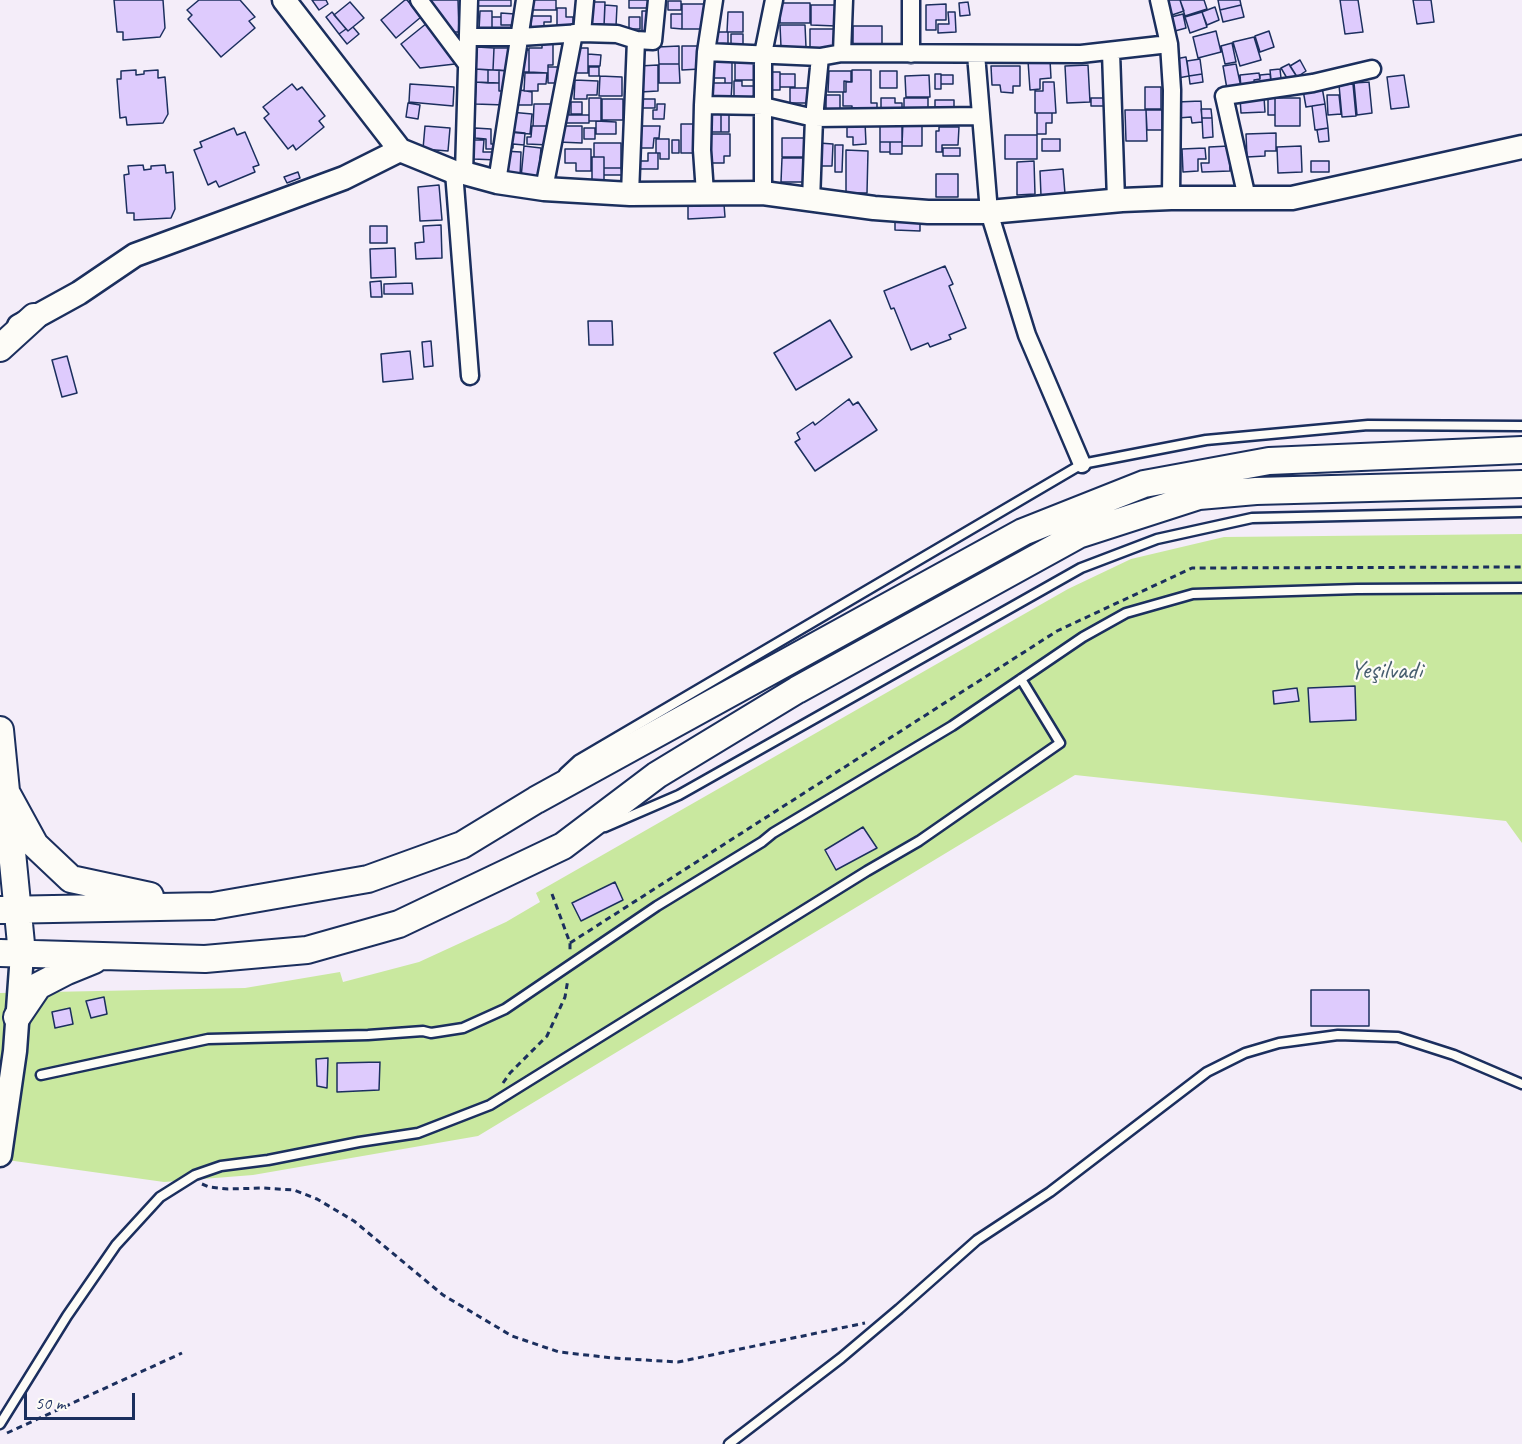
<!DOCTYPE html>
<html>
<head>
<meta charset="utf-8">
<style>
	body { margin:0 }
	#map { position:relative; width:1522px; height:1444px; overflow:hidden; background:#f4edf9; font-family:Caveat,sans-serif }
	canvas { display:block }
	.scale { position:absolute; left:24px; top:1393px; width:111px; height:27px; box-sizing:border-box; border:3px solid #1b2f5e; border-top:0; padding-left:8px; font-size:18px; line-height:21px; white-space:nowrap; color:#1b2f5e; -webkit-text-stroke:4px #fdfcf7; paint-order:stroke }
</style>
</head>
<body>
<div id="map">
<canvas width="1522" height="1444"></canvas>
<div class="scale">50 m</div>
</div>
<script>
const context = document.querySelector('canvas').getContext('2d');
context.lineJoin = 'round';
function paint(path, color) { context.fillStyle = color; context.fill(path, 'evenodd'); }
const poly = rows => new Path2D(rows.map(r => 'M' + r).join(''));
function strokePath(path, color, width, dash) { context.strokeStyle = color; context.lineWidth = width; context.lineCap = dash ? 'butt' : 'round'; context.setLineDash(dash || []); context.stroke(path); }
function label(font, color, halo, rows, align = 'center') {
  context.font = font + ' Caveat,sans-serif'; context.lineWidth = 4.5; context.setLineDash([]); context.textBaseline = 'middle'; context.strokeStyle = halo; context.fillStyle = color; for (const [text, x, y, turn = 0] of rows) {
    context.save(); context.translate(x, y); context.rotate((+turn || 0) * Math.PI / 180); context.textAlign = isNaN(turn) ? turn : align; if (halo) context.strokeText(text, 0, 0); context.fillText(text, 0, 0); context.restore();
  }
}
const green = poly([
	[1522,534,1522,843,1506,821,1075,775,478,1136,253,1175,164,1182,0,1159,0,993,245,988,340,972,343,982,419,962,506,922,540,902,536,893,1068,589,1131,559,1224,537]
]);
const building = poly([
	[114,0,163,0,165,28,160,37,123,40,123,32,117,32,114,0],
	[199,0,240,0,255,17,249,21,255,28,221,57,188,19,192,15,187,10,199,0],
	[312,0,326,0,328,4,319,10,312,0],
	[405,0,407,0,421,17,396,38,381,20,405,0],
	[428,0,458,0,459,32,445,32,428,0],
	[478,0,511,0,511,6,478,6,478,0],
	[533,0,556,0,556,10,533,10,533,0],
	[629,0,654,0,654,8,629,8,629,0],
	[1167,0,1180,0,1184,11,1172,15,1167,0],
	[1180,0,1204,0,1207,9,1185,16,1180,0],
	[1218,0,1240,0,1241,5,1220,10,1218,0],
	[1340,0,1358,0,1363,32,1345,34,1340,0],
	[1413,0,1431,0,1434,22,1417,24,1413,0],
	[668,1,681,1,681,10,668,10,668,1],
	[350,2,364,18,348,31,334,15,350,2],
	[586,2,605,2,604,26,586,25,586,2],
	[968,2,970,15,960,16,959,3,968,2],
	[780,3,810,3,810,23,780,23,780,3],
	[682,4,708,4,704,29,682,29,682,4],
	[946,4,946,20,936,20,936,30,926,30,926,5,946,4],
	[605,5,617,6,616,26,604,26,605,5],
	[811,5,836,5,836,26,811,25,811,5],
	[1241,5,1244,17,1223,22,1220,10,1241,5],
	[1215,7,1219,20,1207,25,1202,12,1215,7],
	[557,8,566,8,566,17,573,17,573,29,557,29,557,8],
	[480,11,492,11,492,31,479,31,480,11],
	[642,11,651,11,651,37,642,37,642,11],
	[332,12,346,29,339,34,326,17,332,12],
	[728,12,743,12,743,32,727,32,728,12],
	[948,12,955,12,956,32,938,33,938,24,949,24,948,12],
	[1202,12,1207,27,1190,33,1185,17,1202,12],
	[501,13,515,14,515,25,501,25,501,13],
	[671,14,682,14,682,29,671,28,671,14],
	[1183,14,1186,28,1175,31,1171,17,1183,14],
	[531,16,551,16,551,22,544,22,544,31,531,31,531,16],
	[492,17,501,17,501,25,511,25,511,32,492,31,492,17],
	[629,17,640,17,640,29,629,29,629,17],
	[427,23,453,52,455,64,420,68,401,44,427,23],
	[780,25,805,25,806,47,781,47,780,25],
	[853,26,882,26,882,50,853,50,853,26],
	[353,27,359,34,347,44,339,34,346,29,348,31,353,27],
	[810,29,836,29,836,53,810,52,810,29],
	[1216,31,1221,52,1198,58,1193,37,1216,31],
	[1269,31,1274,47,1260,52,1255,36,1269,31],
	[714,32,728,32,728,47,723,47,723,44,714,44,714,32],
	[731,34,743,34,743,50,731,50,731,34],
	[1254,37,1261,60,1240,66,1233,42,1254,37],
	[542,43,553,43,553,65,548,65,548,73,529,72,529,48,542,48,542,43],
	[1232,43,1236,62,1225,64,1221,46,1232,43],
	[679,46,679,64,659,64,658,47,679,46],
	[682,46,700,46,700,69,682,70,682,46],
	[477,47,494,48,493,70,476,69,477,47],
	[494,48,510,48,509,71,493,70,494,48],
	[575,48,588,48,588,73,575,73,575,48],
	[519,50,529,50,529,72,518,72,519,50],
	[588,54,601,55,600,66,588,66,588,54],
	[1186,57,1189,76,1178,78,1175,59,1186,57],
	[709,59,732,60,732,83,725,83,725,78,709,78,709,59],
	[1200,59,1202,74,1189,76,1187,61,1200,59],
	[1050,60,1051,78,1040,79,1040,89,1030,90,1028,61,1050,60],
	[1300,60,1306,71,1297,77,1290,66,1300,60],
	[735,61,758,61,758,80,735,80,735,61],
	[659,64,679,64,680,83,659,83,659,64],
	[1236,64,1241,87,1227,89,1223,66,1236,64],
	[1289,64,1299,80,1291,85,1281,68,1289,64],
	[658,65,658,91,640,92,639,66,658,65],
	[1088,65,1090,102,1067,103,1065,66,1088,65],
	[991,66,1020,66,1020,86,1013,86,1013,93,1001,92,1000,85,992,85,991,66],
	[548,67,560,67,560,83,548,83,548,67],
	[589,67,599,67,599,76,589,76,589,67],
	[476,69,488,70,488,83,476,82,476,69],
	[1280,69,1282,87,1272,89,1270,70,1280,69],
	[136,70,136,75,144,74,144,71,158,70,158,78,165,77,168,114,163,123,127,125,126,117,120,118,117,79,121,79,121,71,136,70],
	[488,70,499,70,499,83,488,83,488,70],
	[499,70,509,71,509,91,499,91,499,70],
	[852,70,871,70,871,103,877,103,877,113,852,112,852,106,843,106,843,92,846,92,846,82,852,82,852,70],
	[829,71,851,71,851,82,844,81,844,92,828,92,829,71],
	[880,71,897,71,897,88,880,88,880,71],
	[768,72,780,72,780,90,769,90,768,72],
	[525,73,547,73,546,84,538,84,538,91,524,91,525,73],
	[1259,73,1260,79,1254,80,1255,86,1241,88,1240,75,1259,73],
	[780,74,795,74,795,87,780,87,780,74],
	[935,74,941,74,941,89,935,89,935,74],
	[1202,74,1203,82,1190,84,1189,76,1202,74],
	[1270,74,1272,89,1255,91,1254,80,1260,79,1260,75,1270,74],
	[929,75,930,97,906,97,905,76,929,75],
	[941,75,953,75,953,84,941,84,941,75],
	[1404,75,1409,107,1391,109,1387,77,1404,75],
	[600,76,622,77,622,96,599,96,600,76],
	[575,80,598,81,597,95,587,95,587,99,574,99,575,80],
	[734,81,742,81,742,86,757,86,757,105,734,105,734,81],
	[476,82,499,83,499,91,505,91,505,105,475,104,476,82],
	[1043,82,1054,82,1056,113,1035,113,1035,91,1043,91,1043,82],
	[1369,82,1372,113,1357,115,1354,83,1369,82],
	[708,83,732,83,731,100,708,100,708,83],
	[292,84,297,90,302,87,325,116,319,121,324,127,296,150,293,145,288,149,264,118,269,114,263,107,292,84],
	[410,84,454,87,453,106,409,102,410,84],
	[1353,84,1356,116,1342,117,1339,85,1353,84],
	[1145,87,1161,87,1161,109,1145,109,1145,87],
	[1322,87,1325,104,1306,107,1303,90,1322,87],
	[790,88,814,88,814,103,790,103,790,88],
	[514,89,532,92,532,105,513,105,514,89],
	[826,95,840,95,840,110,826,110,826,95],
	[1327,95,1339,95,1341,114,1328,115,1327,95],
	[1264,97,1265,112,1241,113,1240,98,1264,97],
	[589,98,601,98,601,121,589,121,589,98],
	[881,98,895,98,895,103,902,103,902,114,881,114,881,98],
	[904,98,928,98,928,115,904,115,904,98],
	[1091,98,1104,98,1104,106,1091,106,1091,98],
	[1268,98,1275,98,1275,115,1268,115,1268,98],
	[1275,98,1300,98,1300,126,1275,126,1275,98],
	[602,99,623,99,623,120,602,120,602,99],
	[641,99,655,99,655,108,641,108,641,99],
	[935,100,954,100,954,112,935,112,935,100],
	[1201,101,1202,122,1192,123,1191,117,1178,118,1177,102,1201,101],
	[571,102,582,102,582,114,571,114,571,102],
	[408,103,420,105,418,119,406,117,408,103],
	[534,104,552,104,551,126,533,126,534,104],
	[657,104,665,104,664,119,653,119,653,110,657,110,657,104],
	[1325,104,1328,128,1315,130,1312,106,1325,104],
	[563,109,569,109,569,115,589,115,589,123,563,123,563,109],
	[1201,109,1211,109,1212,118,1202,118,1201,109],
	[1125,110,1146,110,1147,141,1126,141,1125,110],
	[1146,110,1162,110,1162,130,1147,130,1146,110],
	[510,112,532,114,530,134,508,132,510,112],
	[705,113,721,113,721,132,705,132,705,113],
	[1037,113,1052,113,1052,123,1046,123,1046,134,1037,134,1037,113],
	[721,114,729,114,729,132,721,132,721,114],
	[1202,118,1212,118,1213,137,1203,138,1202,118],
	[903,120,922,121,922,146,902,146,903,120],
	[596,121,616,122,616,134,596,134,596,121],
	[847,122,865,122,866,144,853,145,853,137,847,137,847,122],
	[681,124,695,124,695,153,681,153,681,124],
	[425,126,450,128,448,151,423,149,425,126],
	[532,126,550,126,549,145,527,144,527,137,531,137,532,126],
	[558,126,582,126,582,143,558,142,558,126],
	[637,126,660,126,659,138,654,138,653,148,637,148,637,126],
	[880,126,902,126,902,142,880,142,880,126],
	[939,127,959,127,958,145,942,145,942,152,936,152,936,131,939,131,939,127],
	[234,128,237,135,245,132,259,165,253,167,255,172,219,187,216,181,208,185,194,150,202,147,200,142,234,128],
	[475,128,491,129,491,144,494,144,494,149,486,149,486,139,475,138,475,128],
	[584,128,595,128,595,139,584,139,584,128],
	[1328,128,1329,141,1319,142,1317,130,1328,128],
	[506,131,525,133,524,145,513,144,513,148,504,147,506,131],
	[1276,133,1276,151,1265,151,1265,156,1247,157,1246,134,1276,133],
	[704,134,730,134,730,156,724,156,724,163,705,163,704,134],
	[1005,135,1037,135,1037,159,1005,159,1005,135],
	[782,138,807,138,807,157,782,157,782,138],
	[656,139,669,139,669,159,660,159,660,153,656,153,656,139],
	[1042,139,1060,139,1060,151,1042,151,1042,139],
	[472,140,484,140,483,152,497,152,497,160,473,159,472,140],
	[672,140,679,140,679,153,672,153,672,140],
	[880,142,890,142,890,152,880,152,880,142],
	[890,142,902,142,902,154,890,154,890,142],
	[594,143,621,143,621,168,604,168,604,157,594,157,594,143],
	[819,143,833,144,832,166,819,166,819,143],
	[835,145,843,145,842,172,835,172,835,145],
	[524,146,541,148,538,180,521,178,524,146],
	[1229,146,1230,171,1202,172,1201,163,1209,163,1209,147,1229,146],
	[1301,146,1302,172,1278,173,1277,147,1301,146],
	[943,148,960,148,960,156,943,156,943,148],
	[1205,148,1206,159,1198,159,1198,171,1183,172,1182,149,1205,148],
	[565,149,591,149,591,171,576,171,576,163,565,163,565,149],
	[846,150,868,151,867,193,846,193,846,150],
	[503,151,521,152,520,177,502,176,503,151],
	[648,153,658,153,658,169,636,169,635,161,648,161,648,153],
	[592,157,604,157,604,180,592,180,592,157],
	[782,158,806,158,806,182,781,182,782,158],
	[1034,161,1035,194,1017,195,1017,162,1034,161],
	[1311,161,1329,161,1329,172,1311,172,1311,161],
	[143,165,144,170,151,169,151,166,165,165,166,173,173,172,175,209,171,218,134,220,134,213,127,213,124,175,129,174,128,166,143,165],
	[604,168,621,168,622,175,604,175,604,168],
	[1063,169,1065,194,1041,196,1040,171,1063,169],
	[298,172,300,178,287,183,284,177,298,172],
	[936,174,958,174,958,197,936,197,936,174],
	[439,185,442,220,420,221,418,187,439,185],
	[724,204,725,217,688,219,688,205,724,204],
	[895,221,920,222,920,231,895,230,895,221],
	[441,225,442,258,416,259,415,243,424,242,423,226,441,225],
	[370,226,387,226,387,243,370,243,370,226],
	[395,248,396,277,371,278,370,249,395,248],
	[945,266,953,284,949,286,966,328,949,335,951,339,930,347,928,343,911,350,894,308,891,309,884,291,945,266],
	[381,281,382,297,371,297,370,282,381,281],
	[412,283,413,294,384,294,384,284,412,283],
	[830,320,852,357,796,390,774,353,830,320],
	[588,321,612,321,613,345,589,345,588,321],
	[431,341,433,366,424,367,422,342,431,341],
	[410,351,413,379,383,382,381,354,410,351],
	[67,356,77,393,62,397,52,360,67,356],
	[849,399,853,405,858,402,877,430,815,471,795,442,800,439,797,433,813,422,815,425,849,399],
	[1355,686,1356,720,1310,722,1308,688,1355,686],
	[1297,688,1299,701,1274,704,1273,691,1297,688],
	[863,827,877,848,836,870,825,850,863,827],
	[615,882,623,900,581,921,572,903,615,882],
	[1311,990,1369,990,1369,1026,1311,1026,1311,990],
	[104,997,107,1014,91,1018,86,1001,104,997],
	[70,1008,73,1024,55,1028,52,1012,70,1008],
	[328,1058,327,1088,317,1086,316,1059,328,1058],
	[380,1062,379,1090,337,1092,337,1063,380,1062]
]);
const path = poly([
	[552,894,570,943,570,952],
	[570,943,1057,631,1192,568,1522,567],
	[503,1083,510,1073,547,1036,565,997,568,979],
	[202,1184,209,1187,228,1189,263,1188,294,1190,317,1199,354,1221,443,1295,512,1336,559,1352,613,1358,678,1362,865,1323],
	[7,1433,182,1353]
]);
const lane = poly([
	[564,773,578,760,1082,464,1206,440,1368,425,1522,426],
	[605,827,679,795,1081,568,1157,539,1252,518,1522,512],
	[41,1075,208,1039,368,1035,423,1031,431,1033,463,1028,505,1009,657,906,762,842,773,833,952,726,1083,637,1126,613,1193,594,1357,589,1522,588],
	[0,1424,67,1316,116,1245,160,1197,195,1175,221,1166,268,1160,359,1142,418,1133,490,1105,867,871,919,841,1060,743,1021,679],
	[729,1444,841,1358,899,1309,977,1240,1050,1192,1207,1072,1245,1053,1279,1043,1338,1035,1398,1037,1454,1055,1522,1084]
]);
const street = poly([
	[419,0,466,63],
	[1159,0,1169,44,1172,90,1171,198],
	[582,33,585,0],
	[468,37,520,37,582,33,617,34,636,40,653,41,657,0],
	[706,52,820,57,842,53,1081,54,1169,44],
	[1111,52,1116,200],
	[842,53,844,0],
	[911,54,911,0],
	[976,54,989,212,1027,335,1082,464],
	[703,105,763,106,814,118,981,116],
	[454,172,470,376],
	[464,173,469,0],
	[497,182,525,0],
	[544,189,574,33],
	[705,193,702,150,703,105,706,52,714,0],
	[763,193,763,54,774,0],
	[630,194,636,40],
	[1247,198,1224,96,1313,83,1372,69],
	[811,201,814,118,820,57]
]);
const secondary = poly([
	[284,0,400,150,454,172,464,173,497,182,544,189,630,194,763,193,874,208,928,212,989,212,1122,200,1171,198,1292,198,1522,147],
	[19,326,79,293,135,255,344,178,400,150],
	[0,1155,15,1051,22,954]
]);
const primary = poly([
	[0,348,34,317],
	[0,730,22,954],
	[6,792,35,845,71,879,150,896],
	[0,910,213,906,368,879,462,845,536,800,1023,532,1144,484,1269,461,1522,450],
	[0,953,205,959,307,950,399,924,563,846,657,775,797,690,1078,535,1199,496,1256,491,1522,484],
	[17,1017,38,986,67,971,94,960]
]);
const parkNames = [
	["Yeşilvadi",1386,671]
];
paint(green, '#c9e89f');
paint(building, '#decbfd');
strokePath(building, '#1b2f5e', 1.5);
strokePath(lane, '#1b2f5e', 13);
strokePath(street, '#1b2f5e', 21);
strokePath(secondary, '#1b2f5e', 27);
strokePath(primary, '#1b2f5e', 30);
strokePath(path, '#1b2f5e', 3, [6, 4.5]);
strokePath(lane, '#fdfcf7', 8);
strokePath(street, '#fdfcf7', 16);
strokePath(secondary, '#fdfcf7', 22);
strokePath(primary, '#fdfcf7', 26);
label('26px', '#465d6e', '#fdfcf7', parkNames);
</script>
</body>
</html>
